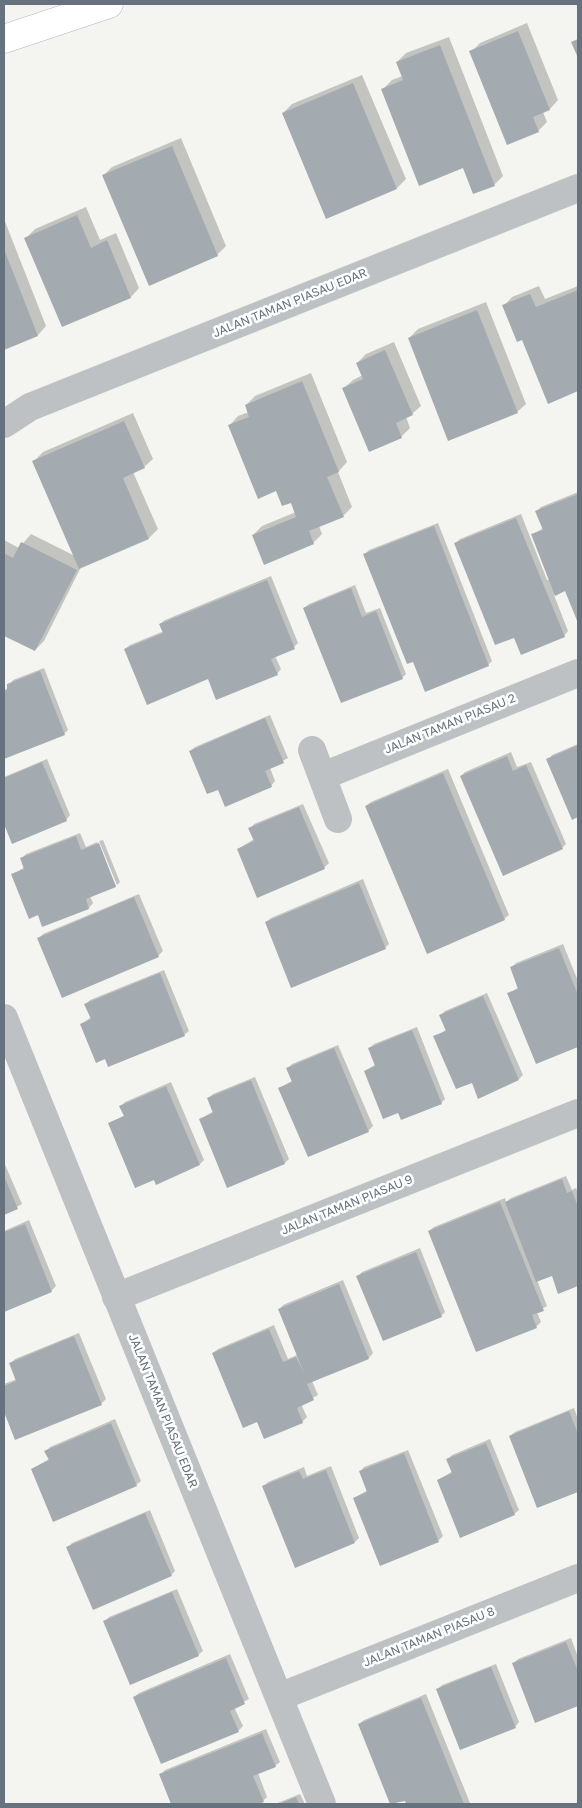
<!DOCTYPE html>
<html>
<head>
<meta charset="utf-8">
<style>
	body { margin:0 }
	#map { position:relative; width:582px; height:1808px; overflow:hidden; background:#f4f4f0; font-family:"Golos Text",sans-serif }
	canvas { display:block }
	.frame { position:absolute; inset:0; border:5px solid #66737e; pointer-events:none }
</style>
</head>
<body>
<div id="map">
<canvas width="582" height="1808"></canvas>
<div class="frame"></div>
</div>
<script>
const context = document.querySelector('canvas').getContext('2d');
context.lineJoin = 'round';
function paint(path, color) { context.fillStyle = color; context.fill(path, 'evenodd'); }
const poly = rows => new Path2D(rows.map(r => 'M' + r).join(''));
function strokePath(path, color, width, dash) { context.strokeStyle = color; context.lineWidth = width; context.lineCap = dash ? 'butt' : 'round'; context.setLineDash(dash || []); context.stroke(path); }
function label(font, color, halo, rows, align = 'center') {
  context.font = font + ' "Golos Text",sans-serif'; context.lineWidth = 5; context.setLineDash([]); context.textBaseline = 'middle'; context.strokeStyle = halo; context.fillStyle = color; for (const [text, x, y, turn = 0] of rows) {
    context.save(); context.translate(x, y); context.rotate((+turn || 0) * Math.PI / 180); context.textAlign = isNaN(turn) ? turn : align; if (halo) context.strokeText(text, 0, 0); context.fillText(text, 0, 0); context.restore();
  }
}
const shadow = poly([
	[527,23,558,100,550,109,543,112,547,122,538,131,471,52,480,43],
	[449,37,503,176,494,185,464,167,383,89,392,80,403,76,397,62,406,53],
	[362,75,406,179,397,188,326,217,283,113,292,104],
	[181,138,226,246,217,255,104,175,112,167],
	[86,207,100,240,116,233,139,288,131,297,26,238,35,229],
	[4,219,46,326,38,335,4,349],
	[539,286,545,299,578,286,578,390,549,402,522,339,504,306,512,297],
	[486,302,526,404,517,412,409,338,418,329],
	[394,342,421,406,412,414,406,417,410,428,401,437,344,388,353,380,363,375,357,363,366,354],
	[311,373,347,462,338,472,352,507,343,516,319,526,322,534,313,543,253,535,262,526,296,512,291,501,277,490,230,425,238,416,249,412,246,405,255,396],
	[133,413,153,459,144,467,133,472,158,529,149,538,81,567,44,641,35,650,4,634,4,540,19,548,31,534,75,556,34,461,43,452],
	[578,492,578,620,566,590,554,595,568,631,564,636,515,636,455,544,460,539,521,514,547,580,550,579,532,535,543,528,537,511,541,507],
	[438,523,492,661,488,665,365,554,369,550],
	[271,576,298,643,294,647,275,656,281,669,277,674,125,649,130,645,164,631,160,624,165,620],
	[355,585,366,613,380,608,406,674,402,678,304,608,309,604],
	[44,668,68,730,64,734,4,758,4,690,8,688,13,680],
	[270,715,288,758,270,768,275,781,271,786,219,788,190,751,195,747],
	[578,744,578,816,573,818,548,760,552,755],
	[511,752,517,767,531,762,566,844,562,848,461,776,465,772],
	[47,759,70,815,66,820,13,842,4,821,4,777],
	[448,769,509,915,504,919,366,806,371,802],
	[303,804,329,863,324,868,238,849,254,839,250,829,254,824],
	[80,833,86,847,97,842,116,886,90,896,93,903,89,908,43,926,38,914,13,874,25,867,22,858,26,854],
	[103,840,120,882,117,885,99,841],
	[363,879,389,944,385,948,266,922,271,918],
	[139,894,163,951,158,956,39,938,43,934],
	[563,944,578,981,578,1045,537,1063,508,994,519,987,511,968,516,963],
	[164,970,189,1031,184,1035,106,1057,82,1024,91,1017,86,1004,90,1000],
	[487,993,523,1075,519,1079,472,1081,435,1037,447,1029,441,1015,445,1011],
	[417,1027,445,1099,441,1103,399,1112,365,1071,376,1064,370,1048,374,1044],
	[338,1045,373,1126,368,1131,309,1156,280,1088,293,1080,288,1068,292,1064],
	[255,1077,289,1159,285,1163,228,1187,200,1119,214,1111,208,1098,213,1094],
	[171,1082,204,1160,200,1164,156,1183,109,1124,125,1115,121,1106,125,1102],
	[4,1162,22,1204,4,1214],
	[566,1176,572,1190,576,1188,578,1193,578,1285,559,1292,552,1275,537,1280,547,1306,537,1312,541,1322,536,1327,429,1231,434,1227,505,1198,506,1202,511,1198],
	[29,1220,56,1286,51,1291,4,1310,4,1231],
	[420,1248,445,1312,441,1316,358,1276,362,1272],
	[343,1280,373,1353,369,1358,312,1381,318,1395,301,1404,307,1417,302,1422,258,1421,213,1353,218,1349,274,1325,288,1359,297,1355,279,1310,283,1305],
	[79,1333,106,1399,102,1403,16,1439,4,1409,4,1384,17,1379,11,1363,15,1359],
	[574,1408,578,1419,578,1491,538,1506,510,1436,515,1432],
	[115,1419,141,1481,136,1485,32,1469,49,1459,46,1451,50,1447],
	[490,1439,519,1510,514,1514,438,1480,453,1471,448,1459,452,1455],
	[408,1450,443,1536,439,1540,381,1564,354,1498,368,1490,360,1472,364,1467],
	[331,1466,359,1538,355,1542,264,1486,268,1482,304,1467,307,1476],
	[150,1510,175,1571,171,1575,68,1547,72,1543],
	[177,1589,203,1651,198,1655,105,1621,109,1617],
	[571,1638,578,1657,578,1704,536,1721,513,1664,518,1659],
	[230,1654,249,1699,234,1707,243,1726,238,1731,134,1697,139,1693],
	[496,1664,519,1722,515,1727,437,1690,442,1685],
	[426,1694,470,1803,469,1804,408,1804,406,1799,392,1804,359,1724,364,1720],
	[266,1729,280,1762,275,1766,258,1773,267,1797,263,1801,255,1804,173,1804,161,1775,165,1770],
	[300,1794,305,1804,275,1804]
]);
const building = poly([
	[518,31,550,110,533,117,539,132,507,145,469,51],
	[578,39,578,58,571,42],
	[440,45,495,186,473,194,463,168,419,186,381,89,403,80,396,62],
	[353,83,397,189,326,219,282,113],
	[172,146,218,256,149,286,102,175],
	[77,215,91,248,107,240,131,298,62,327,24,238],
	[4,249,38,336,4,350],
	[578,290,578,391,548,404,522,340,517,342,502,305,530,294,536,307],
	[477,310,518,413,448,441,408,338],
	[385,350,413,415,396,423,402,438,369,452,342,388,363,379,356,363],
	[302,381,339,472,327,477,344,517,309,531,314,544,264,565,252,535,296,517,291,503,282,506,276,491,258,499,228,425,249,417,245,405],
	[124,421,145,468,123,478,149,539,79,569,32,461],
	[578,494,578,623,565,591,555,596,531,534,543,530,535,511],
	[516,518,565,637,521,655,514,638,495,645,454,543],
	[434,526,489,666,425,692,413,662,407,664,363,554],
	[21,542,77,570,35,651,4,636,4,553,13,558],
	[267,580,295,649,271,659,278,675,216,700,208,679,147,705,124,649,163,633,159,624],
	[351,588,362,617,376,611,403,679,341,703,303,608],
	[40,671,65,735,4,759,4,691,7,690,7,684],
	[265,718,284,763,265,771,272,787,225,807,218,790,207,794,189,751],
	[578,745,578,817,572,820,546,759],
	[507,756,513,771,526,765,563,849,503,876,460,776],
	[42,762,67,821,12,844,4,824,4,778],
	[443,773,505,920,427,954,365,806],
	[299,807,325,869,257,898,237,849,254,841,248,828],
	[76,836,81,850,99,843,116,887,86,899,89,909,42,927,38,915,29,919,11,874,24,869,20,858],
	[359,883,386,949,291,988,265,922],
	[134,897,159,957,62,998,37,938],
	[559,948,578,995,578,1047,536,1064,507,993,518,989,510,967],
	[160,973,185,1036,108,1067,105,1059,96,1063,80,1024,91,1019,84,1004],
	[483,996,519,1080,478,1099,472,1083,456,1089,433,1036,446,1031,439,1015],
	[412,1030,442,1104,401,1120,398,1113,383,1119,364,1071,375,1066,368,1048],
	[334,1048,369,1132,308,1157,278,1088,292,1082,286,1068],
	[251,1080,285,1164,227,1188,199,1119,213,1113,207,1098],
	[166,1086,200,1165,156,1185,154,1180,135,1188,108,1123,124,1116,119,1106],
	[4,1176,18,1209,4,1215],
	[562,1179,567,1193,572,1191,578,1207,578,1286,558,1294,552,1276,536,1282,505,1202],
	[500,1202,544,1311,532,1315,537,1328,476,1352,428,1231],
	[25,1224,52,1292,4,1312,4,1232],
	[416,1252,442,1317,383,1341,356,1276],
	[339,1284,369,1359,307,1384,314,1400,297,1408,303,1423,264,1439,257,1422,243,1428,212,1353,269,1329,283,1362,296,1357,304,1373,278,1309],
	[74,1336,102,1405,15,1440,4,1412,4,1386,16,1381,9,1363],
	[569,1411,578,1434,578,1492,537,1508,509,1436],
	[111,1423,137,1486,53,1522,31,1469,49,1460,44,1451],
	[486,1443,515,1515,460,1538,437,1480,452,1473,446,1459],
	[404,1453,439,1542,380,1566,353,1498,367,1492,359,1471],
	[326,1470,355,1543,295,1568,262,1486,299,1471,303,1479],
	[145,1513,172,1576,93,1610,66,1547],
	[172,1592,199,1656,130,1685,103,1621],
	[566,1642,578,1671,578,1706,535,1723,512,1663],
	[226,1658,245,1704,230,1711,239,1732,161,1764,133,1697],
	[491,1667,516,1728,460,1750,436,1689],
	[421,1698,464,1804,406,1804,405,1801,390,1804,358,1724],
	[262,1733,276,1767,253,1776,264,1802,259,1804,171,1804,159,1774],
	[296,1797,299,1804,279,1804]
]);
const street = poly([
	[4,424,30,407,578,188],
	[312,750,338,819],
	[323,776,578,673],
	[4,1018,322,1804],
	[116,1297,578,1113],
	[279,1697,578,1578]
]);
const secondary = poly([
	[4,39,109,4]
]);
const streetNames = [
	["JALAN TAMAN PIASAU EDAR",290,303,-22],
	["JALAN TAMAN PIASAU 2",450,724,-22],
	["JALAN TAMAN PIASAU 9",347,1205,-22],
	["JALAN TAMAN PIASAU EDAR",163,1411,68],
	["JALAN TAMAN PIASAU 8",429,1637,-22]
];
paint(shadow, '#0003');
paint(building, '#a4abb0');
strokePath(secondary, '#b2b6ba', 29);
strokePath(street, '#bdc1c4', 28);
strokePath(secondary, '#fff', 28);
label('12px', '#66737e', '#fff', streetNames);
</script>
</body>
</html>
